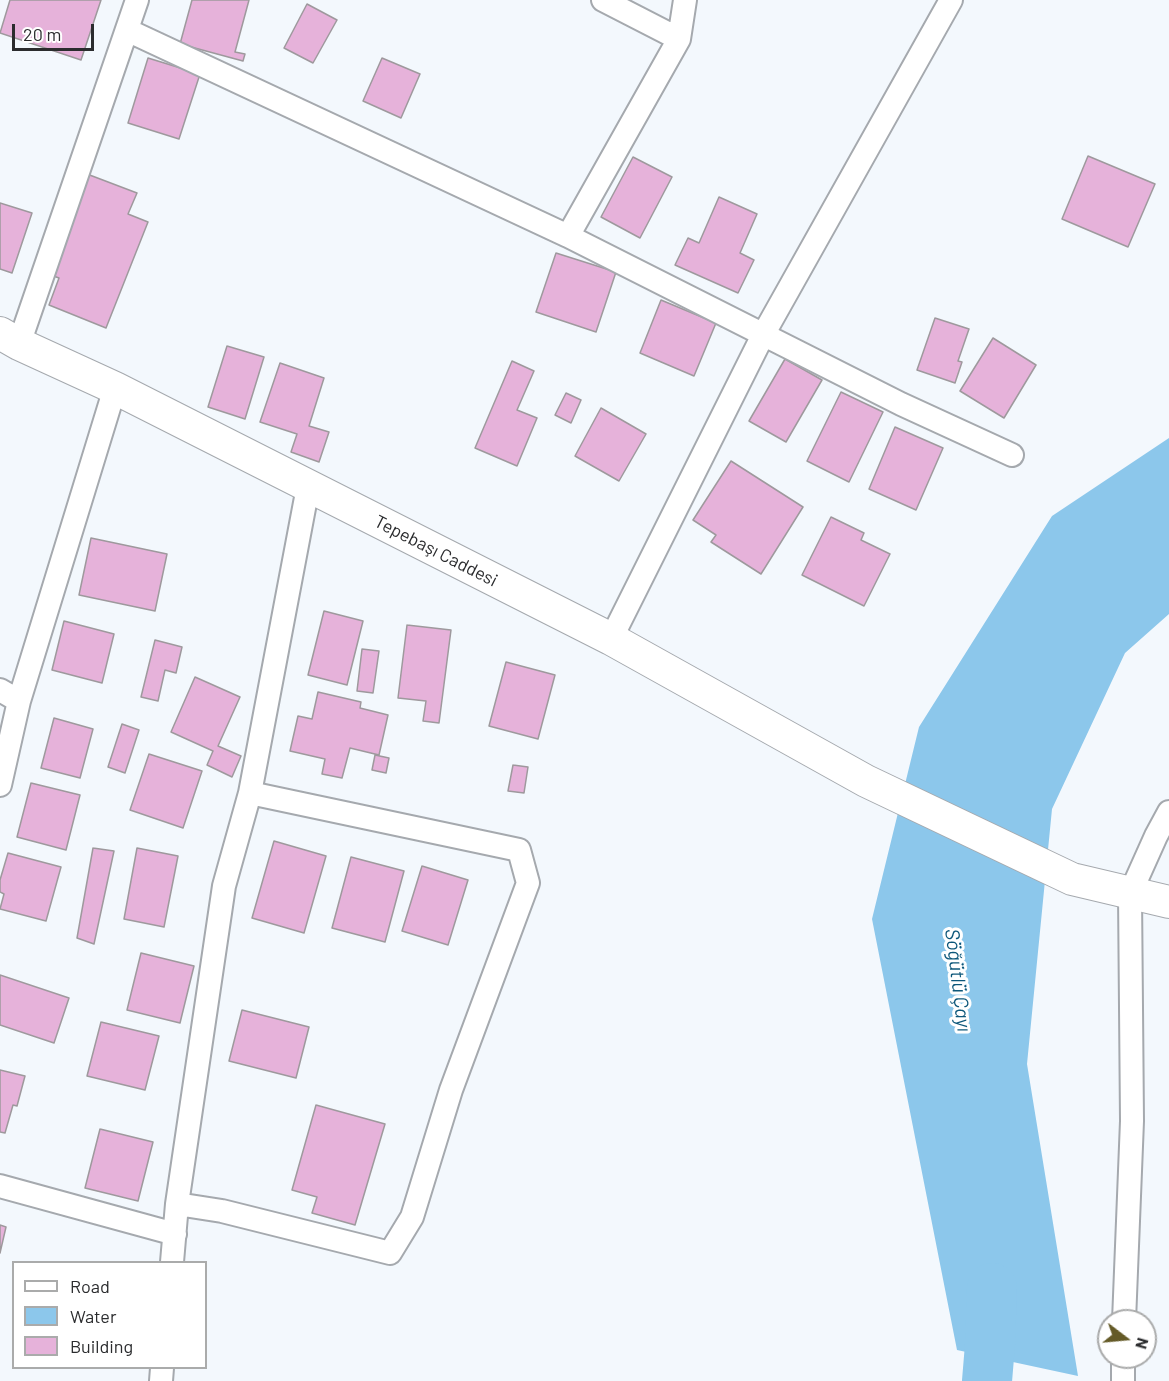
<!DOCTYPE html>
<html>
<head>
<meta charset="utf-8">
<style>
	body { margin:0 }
	#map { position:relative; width:1169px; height:1381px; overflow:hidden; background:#f3f8fd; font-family:Barlow,sans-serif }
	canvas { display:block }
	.legend { position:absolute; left:12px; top:1261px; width:195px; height:108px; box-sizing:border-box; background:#fff; border:2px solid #aaabab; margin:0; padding:8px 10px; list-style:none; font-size:18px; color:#2b2c2e }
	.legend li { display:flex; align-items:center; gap:12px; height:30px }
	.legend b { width:30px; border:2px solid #aaabab }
	.north { position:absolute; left:1097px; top:1309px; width:60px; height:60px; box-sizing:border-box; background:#fff; border:2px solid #aaabab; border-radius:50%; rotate:106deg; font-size:16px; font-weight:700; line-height:24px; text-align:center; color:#2b2c2e }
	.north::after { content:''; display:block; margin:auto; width:21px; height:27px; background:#645a27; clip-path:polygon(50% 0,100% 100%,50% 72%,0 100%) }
	.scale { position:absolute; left:12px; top:24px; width:82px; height:27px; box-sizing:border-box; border:3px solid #2b2c2e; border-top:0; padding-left:8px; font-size:18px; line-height:21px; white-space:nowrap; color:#2b2c2e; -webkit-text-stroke:4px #fff; paint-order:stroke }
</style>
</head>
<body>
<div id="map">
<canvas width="1169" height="1381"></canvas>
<ul class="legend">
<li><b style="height:8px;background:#fff"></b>Road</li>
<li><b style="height:16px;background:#8cc7eb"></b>Water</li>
<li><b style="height:16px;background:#e6b2da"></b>Building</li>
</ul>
<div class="north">N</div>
<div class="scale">20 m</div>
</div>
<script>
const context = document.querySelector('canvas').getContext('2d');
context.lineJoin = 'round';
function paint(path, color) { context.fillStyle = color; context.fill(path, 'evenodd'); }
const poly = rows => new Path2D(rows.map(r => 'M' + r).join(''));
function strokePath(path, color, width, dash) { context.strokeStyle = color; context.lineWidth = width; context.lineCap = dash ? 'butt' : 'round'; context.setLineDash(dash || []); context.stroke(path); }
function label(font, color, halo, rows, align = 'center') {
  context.font = font + ' Barlow,sans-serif'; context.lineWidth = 6; context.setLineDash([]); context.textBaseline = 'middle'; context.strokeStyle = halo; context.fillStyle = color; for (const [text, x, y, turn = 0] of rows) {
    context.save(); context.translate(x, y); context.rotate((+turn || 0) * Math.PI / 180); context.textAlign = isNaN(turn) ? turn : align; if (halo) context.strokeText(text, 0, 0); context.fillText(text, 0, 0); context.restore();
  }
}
const water = poly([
	[1169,438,1169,614,1125,653,1052,809,1027,1064,1078,1376,957,1350,872,919,919,727,1052,516]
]);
const river = poly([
	[987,1381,990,1345,992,1288]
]);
const building = poly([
	[10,0,101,0,81,60,0,33,10,0],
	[192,0,249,0,235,52,245,54,243,61,180,44,192,0],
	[307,4,337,20,313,63,284,48,307,4],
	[148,58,200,74,179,139,128,123,148,58],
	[382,58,420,74,401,118,363,101,382,58],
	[1088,156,1155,184,1128,247,1062,219,1088,156],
	[633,157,672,177,640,238,601,217,633,157],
	[87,174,137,193,128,214,148,222,106,328,49,305,59,278,48,274,87,174],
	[719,197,757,214,740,253,754,260,738,293,675,265,688,238,699,243,719,197],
	[0,203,32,213,12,273,0,269,0,203],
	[556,253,616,272,596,332,536,312,556,253],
	[661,300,716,323,694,376,640,353,661,300],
	[935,318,969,329,958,361,962,362,955,383,917,370,935,318],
	[993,338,1036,365,1004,418,960,391,993,338],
	[227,346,264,357,245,419,208,407,227,346],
	[785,359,822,380,786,442,749,421,785,359],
	[512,361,534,371,517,410,537,418,517,466,475,448,512,361],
	[280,363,324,378,309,426,329,432,319,462,291,452,297,434,260,422,280,363],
	[841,392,883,412,849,482,807,461,841,392],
	[566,393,581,400,571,423,555,415,566,393],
	[601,408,646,434,619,481,575,456,601,408],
	[895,427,943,448,916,510,869,489,895,427],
	[731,461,803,507,761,574,711,542,716,535,693,520,731,461],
	[831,517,864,533,861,540,890,554,864,606,802,575,831,517],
	[91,538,167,554,155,611,79,595,91,538],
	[324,611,363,621,347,685,308,675,324,611],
	[64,621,114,634,102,683,52,670,64,621],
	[407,625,451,630,439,723,423,721,426,701,398,698,407,625],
	[155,640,182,647,176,673,165,670,158,701,141,697,155,640],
	[362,649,379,651,373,693,357,691,362,649],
	[506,662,555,675,538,739,489,726,506,662],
	[195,677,240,697,218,746,241,756,232,777,207,765,213,751,171,732,195,677],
	[318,692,361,702,360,708,388,715,379,755,350,748,342,778,322,774,325,759,290,751,298,716,312,719,318,692],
	[54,718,93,729,80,778,41,768,54,718],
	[122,724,139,730,125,773,108,767,122,724],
	[149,754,202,771,183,828,130,810,149,754],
	[375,755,389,758,386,773,372,770,375,755],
	[513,765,528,767,524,793,508,791,513,765],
	[31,783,80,795,66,850,17,837,31,783],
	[274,841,326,856,304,933,252,918,274,841],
	[93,848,114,851,94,944,77,938,93,848],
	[137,848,178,856,164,927,124,919,137,848],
	[8,853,61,867,46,921,0,909,4,894,0,892,0,880,8,853],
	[351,857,404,871,385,942,332,928,351,857],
	[422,866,468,880,448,945,402,931,422,866],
	[141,953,194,966,180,1023,127,1010,141,953],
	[0,975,69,998,54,1043,0,1025,0,975],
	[242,1010,309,1027,296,1078,229,1061,242,1010],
	[101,1022,159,1036,145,1090,87,1076,101,1022],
	[0,1070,25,1076,17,1106,13,1105,5,1133,0,1132,0,1070],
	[316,1105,385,1124,355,1225,312,1213,317,1197,292,1190,316,1105],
	[100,1129,153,1142,138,1201,85,1188,100,1129],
	[0,1225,6,1227,0,1253,0,1225]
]);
const minor = poly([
	[603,0,679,39],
	[127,30,568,236,901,404,1012,455],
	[568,236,679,39,685,0],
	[19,344,137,0],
	[611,639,763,335,951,0],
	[0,690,19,701],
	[0,785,19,701,115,388],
	[0,1186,175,1234],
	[177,1204,224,886,250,793,308,487],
	[172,1262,177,1204,222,1211,390,1253,412,1217,451,1090,528,883,519,850,250,793],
	[1124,1321,1132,1121,1130,894,1156,836,1169,812],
	[1123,1357,1123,1381],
	[161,1381,162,1368]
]);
const secondary = poly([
	[0,333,19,344,115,388,611,639,866,781,1072,879,1169,902]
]);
const streetNames = [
	["Tepebaşı Caddesi",436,551,27]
];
const waterNames = [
	["Söğütlü Çayı",958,980,83]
];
paint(water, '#8cc7eb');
strokePath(river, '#8cc7eb', 50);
paint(building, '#e6b2da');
strokePath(building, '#9e999d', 1.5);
strokePath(minor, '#a5a9ae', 26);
strokePath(secondary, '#a5a9ae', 34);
strokePath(minor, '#fff', 22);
strokePath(secondary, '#fff', 32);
label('18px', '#2b2c2e', '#fff', streetNames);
label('italic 20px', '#0d577a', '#fff', waterNames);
</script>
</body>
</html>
